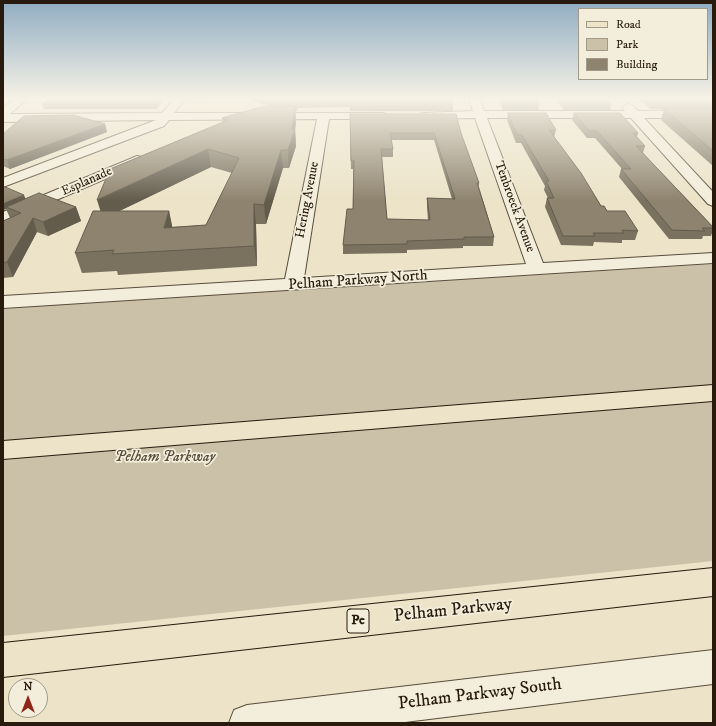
<!DOCTYPE html>
<html>
<head>
<meta charset="utf-8">
<style>
	body { margin:0 }
	#map { position:relative; width:716px; height:726px; overflow:hidden; background:#ece3c8; font-family:"IM FELL DW Pica",serif }
	canvas { display:block }
	.frame { position:absolute; inset:0; border:4px solid #281b0d; pointer-events:none }
	.legend { position:absolute; left:578px; top:8px; width:130px; height:72px; box-sizing:border-box; background:#f3eddb; border:1px solid #a29989; margin:0; padding:5px 7px; list-style:none; font-size:12px; color:#281b0d }
	.legend li { display:flex; align-items:center; gap:8px; height:20px }
	.legend b { width:20px; border:1px solid #a29989 }
	.north { position:absolute; left:8px; top:678px; width:40px; height:40px; box-sizing:border-box; background:#f3eddb; border:1px solid #a29989; border-radius:50%; rotate:0deg; font-size:11px; font-weight:700; line-height:16px; text-align:center; color:#281b0d }
	.north::after { content:''; display:block; margin:auto; width:14px; height:18px; background:#8f2418; clip-path:polygon(50% 0,100% 100%,50% 72%,0 100%) }
</style>
</head>
<body>
<div id="map">
<canvas width="716" height="726"></canvas>
<div class="frame"></div>
<ul class="legend">
<li><b style="height:5px;background:#ece3c8"></b>Road</li>
<li><b style="height:11px;background:#cbc1a8"></b>Park</li>
<li><b style="height:11px;background:#8e836e"></b>Building</li>
</ul>
<div class="north">N</div>
</div>
<script>
const context = document.querySelector('canvas').getContext('2d');
context.lineJoin = 'round';
function paint(path, color) { context.fillStyle = color; context.fill(path, 'evenodd'); }
const poly = rows => new Path2D(rows.map(r => 'M' + r).join(''));
function strokePath(path, color, width, dash) { context.strokeStyle = color; context.lineWidth = width; context.lineCap = dash ? 'butt' : 'round'; context.setLineDash(dash || []); context.stroke(path); }
function label(font, color, halo, rows, align = 'center') {
  context.font = font + ' "IM FELL DW Pica",serif'; context.lineWidth = 3.5; context.setLineDash([]); context.textBaseline = 'middle'; context.strokeStyle = halo; context.fillStyle = color; for (const [text, x, y, turn = 0] of rows) {
    context.save(); context.translate(x, y); context.rotate((+turn || 0) * Math.PI / 180); context.textAlign = isNaN(turn) ? turn : align; if (halo) context.strokeText(text, 0, 0); context.fillText(text, 0, 0); context.restore();
  }
}
const green = poly([
	[713,264,713,561,3,636,3,308]
]);
const minor = poly([
	[14,99,27,99,10,114,162,113,174,99,185,99,174,113,384,113,386,115,380,119,329,119,304,278,526,264,475,118,426,119,420,115,422,113,473,111,469,99,480,99,484,111,625,111,622,107,628,104,632,105,638,111,713,110,713,118,644,118,713,192,713,206,708,204,631,118,487,118,543,263,713,253,713,263,3,308,3,296,285,279,317,119,169,120,164,126,3,187,3,178,156,120,3,122,3,108,14,99],
	[137,156,142,157,144,160,142,163,3,223,3,212,137,156],
	[713,650,713,684,397,723,229,723,234,710,247,705,713,650]
]);
const major = poly([
	[713,385,713,401,3,459,3,441,713,385],
	[713,568,713,596,3,677,3,643,713,568]
]);
const wall = poly([
	[48,99,172,99,171,100,163,100,156,109,44,109,42,104],
	[186,99,210,99,208,100,186,100],
	[252,99,451,99,453,105,453,111,350,111,350,107,297,108,297,111,295,111,296,122,295,129,296,146,289,168,283,168,266,224,256,224,257,266,118,275,117,271,82,273,75,253,100,211,223,122,222,118,271,106,252,101],
	[211,167,232,173,206,225,172,227,169,211,119,211],
	[498,99,536,99,539,105,538,110,503,110],
	[556,99,606,99,611,105,610,110,564,110],
	[639,99,713,99,713,166,661,120,664,109,650,109],
	[508,113,556,130,554,137,601,206,607,211,638,231,635,240,622,240,622,243,594,242,593,246,561,245,545,207,547,198,548,198,544,190,545,186,521,143,516,143,507,120],
	[574,113,638,133,637,137,645,146,643,153,713,227,713,230,711,236,703,236,702,239,669,239,619,177,621,169,622,169,595,138,587,138,572,120],
	[350,114,461,133,479,183,479,187,494,237,493,246,463,246,463,248,407,250,407,253,343,254,343,245,353,209,353,169,351,169],
	[391,140,434,140,452,199,427,198,427,207,428,220,387,219,382,157,393,157,393,149],
	[105,124,107,132,10,169,3,166,3,134],
	[3,186,26,199,76,207,81,221,48,236,37,232,13,277,3,278,3,221,10,218,6,209,3,210]
]);
const shadedWall = poly([
	[158,99,163,99,163,100,156,109,155,104],
	[295,106,296,122,295,130,295,129,296,146,289,168,288,150,292,129],
	[105,124,107,132,10,169,7,160],
	[208,149,211,167,103,219,97,200],
	[281,150,283,168,266,224,264,205],
	[24,195,26,200,6,207,6,209,3,210,3,204],
	[254,204,256,224,257,266,254,246],
	[76,207,81,221,48,236,43,222],
	[169,211,173,230,164,228],
	[33,218,37,232,13,277,7,262]
]);
const building = poly([
	[48,99,158,99,155,104,42,104,48,99],
	[267,99,451,99,453,105,350,106,350,102,297,102,296,106,294,106,267,99],
	[501,99,536,99,539,105,504,106,501,99],
	[560,99,606,99,611,105,565,105,560,99],
	[264,106,295,106,292,129,295,129,288,150,281,150,264,205,254,204,254,246,112,254,114,250,75,253,93,211,169,211,164,228,206,225,239,158,208,149,97,200,110,169,228,120,222,118,264,106],
	[664,109,713,109,713,151,664,109],
	[508,113,546,113,556,130,549,130,581,173,601,206,604,206,607,211,625,211,638,231,622,230,624,233,593,233,595,236,563,236,547,198,554,198,546,181,549,181,522,135,517,135,508,113],
	[574,113,620,113,638,133,633,133,645,146,636,146,713,227,713,228,702,228,705,231,672,230,621,169,631,169,597,131,589,131,574,113],
	[350,114,456,114,461,133,479,183,477,183,494,237,464,237,464,239,407,241,407,244,343,245,347,209,353,209,354,161,351,161,350,114],
	[390,133,434,133,455,199,427,198,430,220,387,219,381,149,393,149,390,133],
	[73,115,105,124,7,160,3,159,3,134,24,116,73,115],
	[3,186,24,195,3,204,3,186],
	[39,193,76,207,43,222,33,218,7,262,3,263,3,221,21,213,6,207,39,193]
]);
const farStreetnames = [
	["Esplanade",87,182,-24],
	["Hering Avenue",308,200,-79],
	["Tenbroeck Avenue",514,207,70]
];
const shields = [
	[358,621,22]
];
const shieldNames = [
	["Pe",358,621]
];
const streetNames = [
	["Pelham Parkway North",358,281,-4]
];
const parkNames = [
	["Pelham Parkway",165,458]
];
const nearStreetnames = [
	["Pelham Parkway",453,611,-6],
	["Pelham Parkway South",480,695,-7]
];
paint(green, '#cbc1a8');
strokePath(minor, '#594d3c', 2);
strokePath(major, '#281b0d', 2);
paint(minor, '#f3eddb');
paint(major, '#ece3c8');
paint(wall, '#7a715f');
paint(shadedWall, '#635c4d');
paint(building, '#8e836e');
strokePath(building, '#635c4d', 1);
const sky = context.createLinearGradient(0, 0, 0, 201);
sky.addColorStop(0, '#8facc2');
sky.addColorStop(0.49, '#f6f2e6');
sky.addColorStop(1, '#f6f2e600');
context.fillStyle = sky;
context.fillRect(0, 0, 716, 201);
label('13px', '#281b0d', '#f3eddb', farStreetnames);
for (const [x, y, w] of shields) { const box = new Path2D(); box.roundRect(x - w / 2, y - 12, w, 24, 3); context.fillStyle = '#f3eddb'; context.fill(box); strokePath(box, '#281b0d', 1); }
label('bold 14px', '#281b0d', null, shieldNames);
label('15px', '#281b0d', '#f3eddb', streetNames);
label('italic 15px', '#594d3c', '#f3eddb', parkNames);
label('18px', '#281b0d', '#f3eddb', nearStreetnames);
</script>
</body>
</html>
